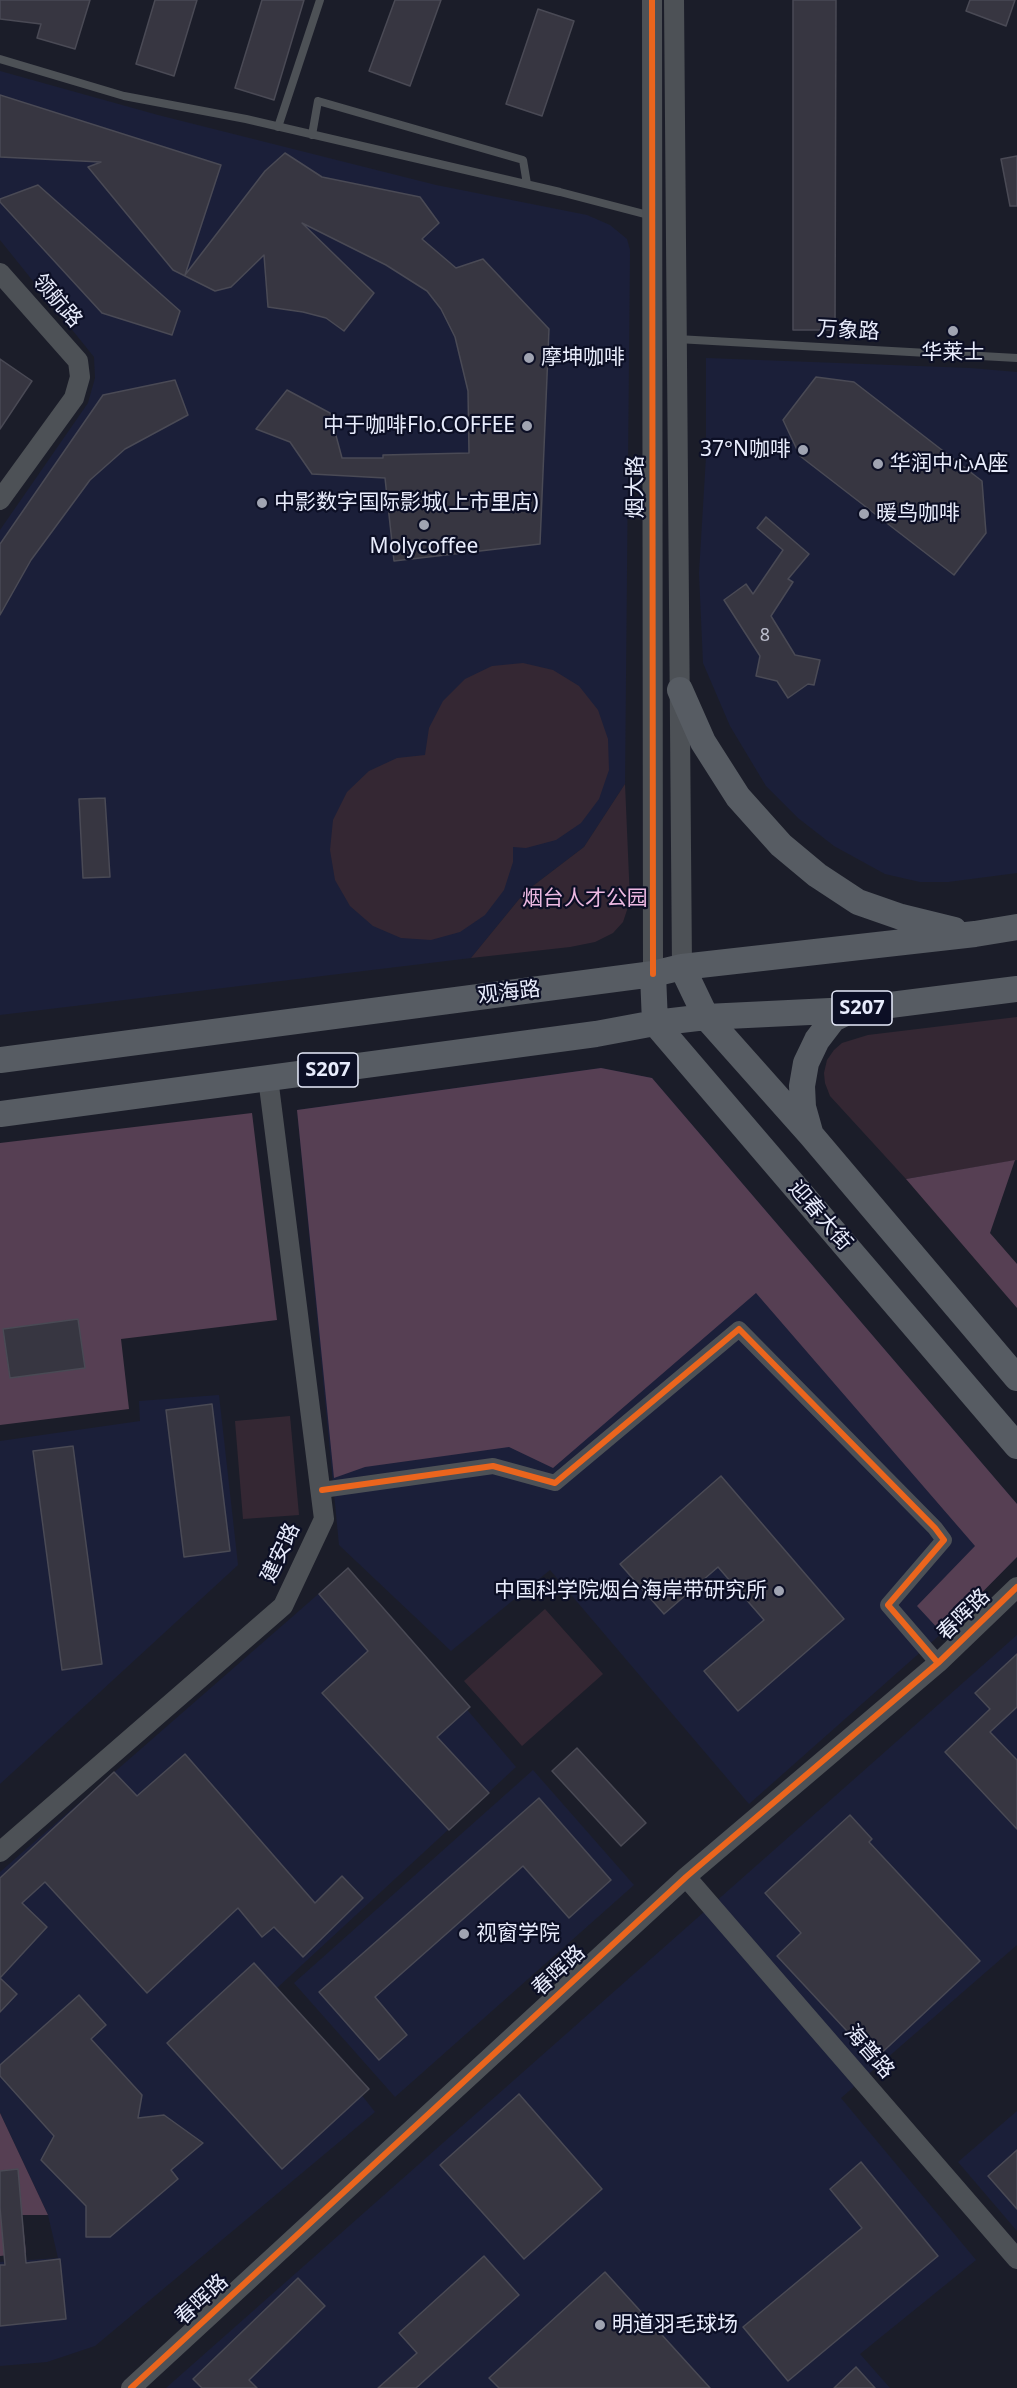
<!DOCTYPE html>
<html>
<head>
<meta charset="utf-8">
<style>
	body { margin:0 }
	canvas { display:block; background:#1b1d29 }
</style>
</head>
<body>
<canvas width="1017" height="2388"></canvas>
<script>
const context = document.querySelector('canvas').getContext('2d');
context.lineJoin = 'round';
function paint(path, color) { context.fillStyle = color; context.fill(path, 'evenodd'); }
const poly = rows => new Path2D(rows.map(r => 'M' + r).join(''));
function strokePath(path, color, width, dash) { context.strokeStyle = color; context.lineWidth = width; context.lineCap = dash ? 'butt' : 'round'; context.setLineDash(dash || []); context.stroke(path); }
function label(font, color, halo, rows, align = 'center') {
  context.font = font + ' "Noto Sans","Noto Sans SC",sans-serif'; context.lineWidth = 4.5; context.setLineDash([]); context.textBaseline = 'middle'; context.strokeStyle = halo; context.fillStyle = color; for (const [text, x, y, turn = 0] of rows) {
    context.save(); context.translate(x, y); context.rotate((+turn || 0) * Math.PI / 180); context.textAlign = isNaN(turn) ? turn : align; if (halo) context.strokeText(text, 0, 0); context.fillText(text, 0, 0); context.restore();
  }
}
const built = poly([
	[0,71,158,115,436,185,587,215,610,225,627,239,630,250,625,784,584,847,525,892,471,958,0,1015,0,530,88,403,95,378,94,357,0,240],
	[706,358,970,368,1017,372,1017,873,948,882,920,882,885,874,834,846,798,818,766,786,730,726,703,663,699,573,706,457],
	[601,1068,652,1078,1017,1504,1017,1557,942,1633,749,1804,550,1570,451,1651,339,1545,297,1110],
	[219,1395,238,1565,0,1784,0,1441,140,1421,139,1401],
	[347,1569,516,1767,277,1988,375,2112,95,2346,47,2362,0,2366,0,2262,58,2258,48,2215,0,2113,0,1872],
	[1017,1635,1017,1945,841,2098,976,2260,860,2354,890,2388,166,2388],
	[533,1770,634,1885,395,2097,294,1983],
	[1017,2111,1017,2231,958,2162]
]);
const green = poly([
	[523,663,553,670,579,686,598,710,608,739,609,770,599,799,581,823,556,840,526,848,513,847,513,862,504,890,485,915,460,932,431,940,401,938,373,926,350,906,335,880,330,850,333,820,347,792,369,771,397,758,425,755,429,728,443,701,465,679,492,666],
	[625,784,630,901,623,922,613,933,595,942,570,947,471,958,525,892,584,847],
	[1017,1017,1017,1160,906,1179,830,1096,825,1083,824,1073,827,1060,834,1050,842,1043,868,1035],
	[290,1416,299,1515,243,1519,235,1421],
	[545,1609,603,1674,522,1746,464,1681]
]);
const forest = poly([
	[601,1068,652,1078,1017,1504,1017,1557,942,1633,917,1606,975,1546,756,1293,553,1468,509,1447,365,1467,334,1478,297,1110],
	[252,1113,277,1320,121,1339,129,1409,0,1425,0,1143],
	[1015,1160,990,1233,1017,1264,1017,1308,906,1179],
	[0,2113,48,2215,22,2215,26,2253,0,2256]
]);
const building = poly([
	[0,0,90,0,75,49,37,38,41,24,0,19,0,0],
	[155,0,197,0,174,76,136,64,155,0],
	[262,0,304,0,274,100,235,88,262,0],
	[395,0,441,0,410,86,369,71,395,0],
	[793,0,836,0,835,330,793,330,793,0],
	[970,0,1015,0,1006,26,966,11,970,0],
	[538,9,574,21,542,116,506,104,538,9],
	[0,95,221,165,185,275,265,171,285,153,322,177,420,197,439,223,422,239,456,268,483,259,549,329,540,544,394,561,385,478,312,474,290,442,256,429,287,390,330,413,342,458,383,458,383,455,469,453,468,391,455,337,441,309,427,291,386,265,302,223,374,293,344,331,326,318,303,312,268,307,264,255,231,287,215,291,173,270,88,167,101,162,0,157,0,95],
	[1017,156,1017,206,1010,206,1001,159,1017,156],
	[38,185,180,311,172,335,102,313,0,202,0,199,38,185],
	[0,359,32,381,0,429,0,359],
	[816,377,854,382,982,481,986,533,954,575,800,456,783,420,816,377],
	[175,380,188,415,125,449,90,480,31,560,0,615,0,544,103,395,175,380],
	[766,517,809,554,788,579,793,582,771,616,795,655,820,660,814,685,808,684,788,698,777,681,756,676,760,656,724,600,746,584,753,594,783,550,757,528,766,517],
	[105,798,110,877,83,878,79,799,105,798],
	[78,1319,85,1368,10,1378,3,1329,78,1319],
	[212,1404,230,1551,184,1557,166,1410,212,1404],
	[73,1446,102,1664,62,1670,33,1451,73,1446],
	[721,1476,844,1619,738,1711,704,1671,764,1620,718,1567,664,1614,620,1564,721,1476],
	[348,1568,470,1707,437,1737,489,1793,449,1830,322,1693,368,1651,319,1594,348,1568],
	[1017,1654,1017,1707,990,1732,1017,1760,1017,1829,945,1752,990,1709,975,1693,1017,1654],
	[577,1748,646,1823,621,1846,552,1771,577,1748],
	[185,1754,315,1903,342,1876,363,1898,303,1957,274,1927,262,1937,238,1908,147,1993,45,1882,22,1903,47,1927,0,1978,0,1878,114,1772,137,1796,185,1754],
	[539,1798,611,1880,569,1918,523,1866,375,1997,407,2035,379,2060,319,1992,539,1798],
	[850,1815,872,1839,869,1842,980,1961,874,2060,777,1956,801,1933,765,1893,850,1815],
	[254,1963,369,2089,282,2169,167,2043,254,1963],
	[0,1978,17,1994,0,2012,0,1978],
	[79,1995,106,2025,91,2039,142,2095,138,2118,164,2115,203,2143,171,2170,178,2179,110,2237,86,2237,86,2206,41,2160,54,2136,0,2076,0,2065,79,1995],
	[519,2094,602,2189,524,2259,440,2165,519,2094],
	[1017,2150,1017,2209,988,2176,1017,2150],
	[861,2162,938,2256,788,2381,743,2327,862,2228,830,2189,861,2162],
	[18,2169,26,2263,60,2259,66,2319,0,2326,0,2265,5,2265,0,2208,0,2171,18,2169],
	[484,2256,519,2295,416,2388,378,2388,417,2353,399,2333,484,2256],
	[605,2272,710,2388,499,2388,489,2378,605,2272],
	[298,2278,325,2306,249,2380,257,2388,202,2388,193,2379,298,2278],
	[856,2367,875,2388,834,2388,856,2367]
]);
const service = poly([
	[0,59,124,96,246,119,560,192,652,216],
	[278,127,320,0],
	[312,135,318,101,523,160,527,184],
	[677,339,1017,358]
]);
const minor = poly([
	[322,1490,493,1466,555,1483,739,1329,935,1528,944,1540,888,1605,938,1663]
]);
const tertiary = poly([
	[652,0,653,974],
	[674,0,682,967],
	[0,273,78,361,80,377,74,398,0,500],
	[0,1852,283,1606,324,1519,268,1078],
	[686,1877,1017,2259],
	[131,2388,686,1877,938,1663,1017,1587]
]);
const primary = poly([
	[680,690,703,742,738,797,781,845,817,875,858,902,901,917,954,930],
	[682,967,706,1017,811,1135,1017,1378],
	[653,974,655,1023,1017,1446],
	[0,1060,653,974,682,967,975,934,1017,927],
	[0,1114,596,1034,655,1023,706,1017,851,1010,1017,989],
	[810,1132,803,1107,802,1086,806,1063,817,1040,833,1019,851,1010]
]);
const cycleway = poly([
	[652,0,653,974],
	[322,1490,493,1466,555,1483,739,1329,935,1528,944,1540,888,1605,938,1663],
	[131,2388,686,1877,938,1663,1017,1587]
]);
const markers = [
	[953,331,6,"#a0a4b2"],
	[529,358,6,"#a0a4b2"],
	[527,426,6,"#a0a4b2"],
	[803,450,6,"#a0a4b2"],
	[878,464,6,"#a0a4b2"],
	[262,503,6,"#a0a4b2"],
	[864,514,6,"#a0a4b2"],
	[424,525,6,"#a0a4b2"],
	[779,1591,6,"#a0a4b2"],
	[464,1934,6,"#a0a4b2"],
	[600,2325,6,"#a0a4b2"]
];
const numberNames = [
	["8",765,636]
];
const shields = [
	[862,1008,60],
	[328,1070,60]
];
const shieldNames = [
	["S207",862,1008],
	["S207",328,1070]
];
const streetNames = [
	["领航路",57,301,49],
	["万象路",848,331,3],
	["烟大路",636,487,-90],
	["观海路",509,993,-7],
	["迎春大街",820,1216,49],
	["建安路",281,1553,-65],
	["春晖路",964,1615,-44],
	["春晖路",559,1971,-43],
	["海普路",869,2052,49],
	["春晖路",202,2300,-43]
];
const poiNames = [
	["华莱士",953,353,"center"],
	["摩坤咖啡",541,358],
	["中于咖啡Flo.COFFEE",515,426,"right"],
	["37°N咖啡",791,450,"right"],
	["华润中心A座",890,464],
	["中影数字国际影城(上市里店)",274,503],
	["暖鸟咖啡",876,514],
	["Molycoffee",424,547,"center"],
	["中国科学院烟台海岸带研究所",767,1591,"right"],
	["视窗学院",476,1934],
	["明道羽毛球场",612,2325]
];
const parkNames = [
	["烟台人才公园",585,899]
];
paint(built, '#1b1f39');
paint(green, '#342733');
paint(forest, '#563f53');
paint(building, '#373641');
strokePath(building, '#4a4a55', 1.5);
strokePath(service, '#4d5156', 8);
strokePath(minor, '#4d5156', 16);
strokePath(tertiary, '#4d5156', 20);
strokePath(primary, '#575c63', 26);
strokePath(cycleway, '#eb651d', 6);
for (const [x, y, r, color] of markers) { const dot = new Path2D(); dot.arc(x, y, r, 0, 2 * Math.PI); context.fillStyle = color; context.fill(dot); strokePath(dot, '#0c0f25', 2); }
label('18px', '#bcbecd', null, numberNames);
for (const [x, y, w] of shields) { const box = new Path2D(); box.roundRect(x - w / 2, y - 17, w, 34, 4.5); context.fillStyle = '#0c0f25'; context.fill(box); strokePath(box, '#e8ecfc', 1.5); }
label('bold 20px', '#e8ecfc', null, shieldNames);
label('21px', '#e8ecfc', '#0c0f25', streetNames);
label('21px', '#e8ecfc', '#0c0f25', poiNames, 'left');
label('21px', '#ecb8e1', '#0c0f25', parkNames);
</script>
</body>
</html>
